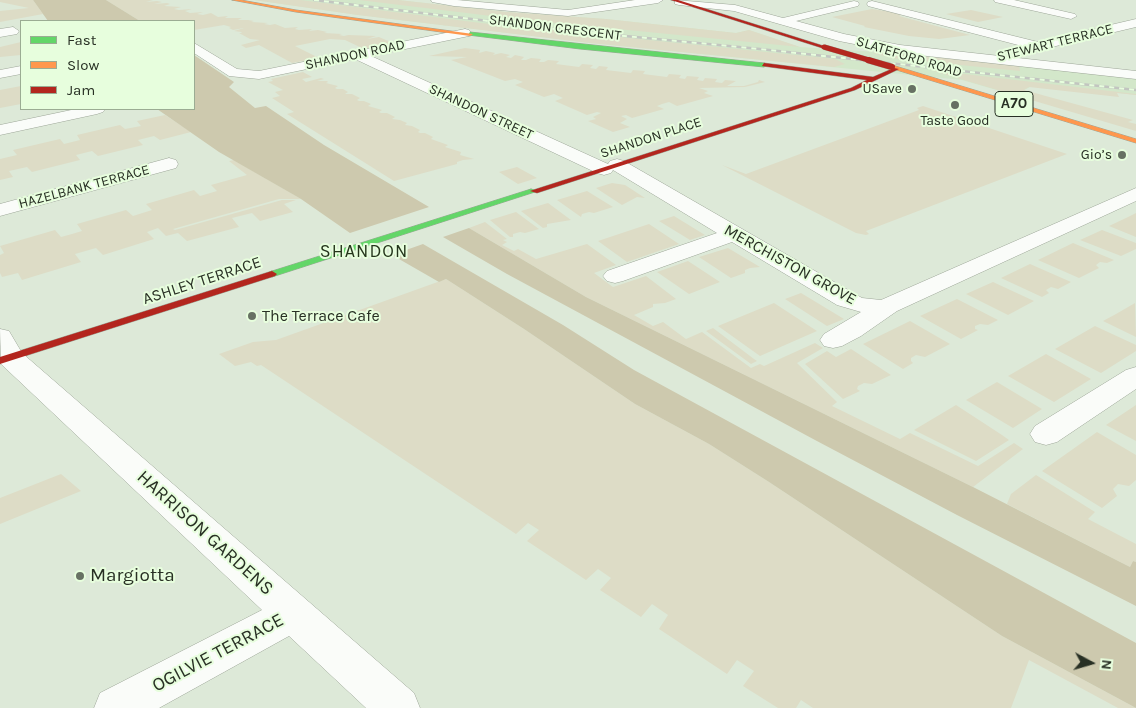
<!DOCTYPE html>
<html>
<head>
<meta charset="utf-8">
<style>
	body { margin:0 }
	#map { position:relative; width:1136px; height:708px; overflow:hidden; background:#dde9d8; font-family:Karla,sans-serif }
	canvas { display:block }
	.legend { position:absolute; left:20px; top:20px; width:175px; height:90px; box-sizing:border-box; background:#e7fedd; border:1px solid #9bac93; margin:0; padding:6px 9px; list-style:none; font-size:15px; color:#283024 }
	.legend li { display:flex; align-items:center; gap:10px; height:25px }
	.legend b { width:25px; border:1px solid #9bac93 }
	.north { position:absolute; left:1066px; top:638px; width:50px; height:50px; -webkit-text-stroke:4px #e7fedd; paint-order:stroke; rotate:96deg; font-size:14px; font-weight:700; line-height:20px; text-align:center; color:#283024 }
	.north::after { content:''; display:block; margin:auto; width:18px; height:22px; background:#283024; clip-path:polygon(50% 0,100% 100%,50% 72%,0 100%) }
</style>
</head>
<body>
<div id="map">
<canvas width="1136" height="708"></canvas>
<ul class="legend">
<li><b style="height:6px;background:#63d668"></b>Fast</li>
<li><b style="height:6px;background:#ff974d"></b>Slow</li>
<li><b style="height:6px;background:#b3261e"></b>Jam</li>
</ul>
<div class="north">N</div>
</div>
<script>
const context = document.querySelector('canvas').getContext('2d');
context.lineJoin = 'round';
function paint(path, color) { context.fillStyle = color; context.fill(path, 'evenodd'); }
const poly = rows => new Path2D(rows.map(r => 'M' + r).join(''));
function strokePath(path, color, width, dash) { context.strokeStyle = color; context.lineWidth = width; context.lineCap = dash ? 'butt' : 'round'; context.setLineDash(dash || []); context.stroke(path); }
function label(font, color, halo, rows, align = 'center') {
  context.font = font + ' Karla,sans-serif'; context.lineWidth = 4; context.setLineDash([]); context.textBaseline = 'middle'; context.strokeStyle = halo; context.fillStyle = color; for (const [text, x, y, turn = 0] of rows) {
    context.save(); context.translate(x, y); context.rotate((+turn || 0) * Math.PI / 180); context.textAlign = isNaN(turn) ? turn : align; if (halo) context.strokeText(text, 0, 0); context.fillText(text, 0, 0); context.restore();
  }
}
const built = poly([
	[254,0,398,0,507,12,606,19,736,33,749,30,800,47,878,52,1136,77,1136,95,1036,84,1014,95,962,80,590,43,358,15]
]);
const green = poly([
	[0,0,33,0,43,14,0,22,0,11,29,8,0,2],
	[106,0,153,0,146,2,157,1,162,2,154,4,167,3,170,4,164,6,181,7,174,9,179,10,192,9,185,11,190,13,203,12,197,14,203,15,211,13,218,17,228,16,225,18,242,18,238,20,248,20,254,21,251,22,268,23,264,24,270,25,275,24,285,28,298,27,295,29,299,30,312,29,309,31,318,30,327,32,324,33,342,34,339,35,344,36,348,35,376,36,367,39,379,37,393,43,364,49,345,40,330,39,295,46,319,58,292,63,259,45,246,48,241,45,260,40,250,39,239,33,242,33,241,32,234,31,244,28,233,30,229,28,231,27,224,25,194,30,194,21,140,21],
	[254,0,300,0,481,23,835,59,845,64,834,67,590,43,358,15],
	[359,0,398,0,507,12,606,19,736,33,749,30,800,47,516,19],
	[872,9,905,14,899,16,970,35,939,39,909,36,864,27,865,26,832,17],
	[971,10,1003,17,978,22,946,14],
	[21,42,21,55,0,57,0,47],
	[465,48,480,50,479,53,486,51,495,53,493,55,501,53,510,55,506,57,511,58,515,55,524,57,521,60,526,60,531,58,541,59,539,62,544,62,548,60,559,61,556,64,579,67,582,64,593,65,590,68,596,69,599,66,608,67,606,70,631,73,633,70,645,71,643,74,667,77,669,74,681,75,679,78,685,79,687,76,699,77,697,80,703,81,705,78,717,79,715,82,722,83,725,80,736,81,727,86,744,86,758,82,759,80,765,82,745,87,699,88,708,91,704,93,713,96,677,106,669,102,662,104,657,106,664,109,632,118,626,115,621,116,627,119,620,123,630,127,613,132,588,121,596,119,593,117,601,113,597,112,587,115,555,101,563,98,554,94,544,97,515,85,523,82,515,79,505,81,451,60,467,57,429,56],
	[878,52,1019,65,1020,71,891,58,873,53],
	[930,70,1136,94,1136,95,1117,93,1119,97,1029,87,1024,90,1133,120,1128,122,1136,124,1136,131],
	[303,72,312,77,302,79,306,82,321,78,324,79,317,81,327,81,328,82,326,83,338,86,335,88,337,89,343,89,348,92,345,94,352,94,360,98,357,100,359,101,364,101,371,104,368,106,382,110,379,112,381,113,387,113,395,117,392,119,400,120,407,123,405,125,412,126,420,130,418,132,420,133,425,133,433,137,431,139,448,145,445,147,461,152,460,155,474,159,463,160,457,162,457,164,394,181,287,114,294,112,272,98,280,96,275,92,283,90,268,82,273,81,271,79],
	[21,86,21,104,0,108,0,90],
	[923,106,1067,154,866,231,869,234,866,235,856,233,722,165,746,174,919,110,917,108],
	[165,115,191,132,160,140,154,136,138,140,143,145,98,156,92,151,76,155,80,160,32,172,27,167,9,171,13,177,0,180,0,159,17,155,13,150,60,139,64,144,80,140,77,135,120,125,125,129,141,126,137,121],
	[234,160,301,199,279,199,173,229,175,230,282,200,296,200,284,204,293,212,260,221,252,213,232,218,239,227,187,241,178,233,166,236,158,228,147,232,154,239,103,255,96,248,75,254,81,262,22,280,18,273,2,277,0,273,0,255,4,253,0,246,55,230,61,237,72,234,82,231,77,224,126,210,133,216,152,210,146,204,194,190,200,196,217,191,211,185,247,175,229,161],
	[517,167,537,178,518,184,499,172],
	[612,183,625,185,645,198,637,197,622,205,596,188],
	[587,191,613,207,594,213,589,212,582,214,581,217,557,200],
	[548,203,571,220,547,224,547,227,543,228,521,211],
	[516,212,539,229,525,233,520,232,513,234,513,237,510,237,490,220],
	[1136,213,1136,237,1109,226,1126,218],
	[674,216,705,235,690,240,659,221],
	[485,222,507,239,503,240,507,242,502,245,514,251,518,249,536,259,587,244,616,265,594,273,613,287,646,276,676,299,665,303,653,304,653,307,634,315,653,326,663,322,686,339,702,332,751,368,760,364,764,366,815,343,823,348,797,363,837,402,832,406,900,439,910,433,978,466,1014,443,1023,449,973,487,586,297,469,228],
	[649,224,679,244,627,262,598,241],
	[1102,230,1136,243,1136,249,1121,256,1080,240],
	[1073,243,1114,260,1107,263,1100,262,1096,265,1099,268,1079,278,1038,260],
	[728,248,760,267,750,268,745,270,745,273,731,278,699,257],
	[688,261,720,282,689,294,657,272],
	[1030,264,1071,282,1058,289,1051,287,1046,290,1049,293,1042,297,1001,278],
	[446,279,524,329,635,404,709,444,769,482,1002,636,1136,708,1118,708,1029,660,1011,708,813,708,801,700,796,708,778,708,743,686,754,671,737,660,727,674,659,629,668,615,652,604,641,617,600,590,611,578,598,569,586,580,527,541,539,530,528,523,516,534,261,365,257,366,251,362,235,366,219,354,253,342,276,340],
	[993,282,1034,301,1008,315,966,294],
	[801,293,844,319,827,326,785,299],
	[957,299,998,320,988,325,980,324,975,326,975,329,978,330,961,339,920,316],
	[774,303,817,331,760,356,718,326],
	[1135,303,1136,337,1103,321,1116,314],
	[910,321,950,344,925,357,916,355,911,358,911,361,913,363,903,369,863,344],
	[1095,326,1136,345,1136,351,1101,373,1055,349],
	[713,328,754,359,757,361,751,364,706,331],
	[851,349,891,375,872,384,864,383,858,386,857,389,860,391,843,399,805,364,827,351,836,357],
	[1046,354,1091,379,1054,402,1008,376],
	[997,382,1042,409,1013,428,966,400],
	[956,405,1002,435,1009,440,976,461,914,430],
	[1136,405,1136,441,1106,425],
	[1097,432,1136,455,1136,480,1129,486,1118,484,1113,489,1117,496,1102,508,1042,471],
	[61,474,81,491,0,524,0,498],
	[1036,475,1095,512,1088,519,1136,544,1136,562,1133,561,1130,567,1007,504,1011,494]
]);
const forest = poly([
	[33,0,106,0,140,21,48,21],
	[194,55,234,82,229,87,255,108,266,106,324,145,429,207,350,233,301,199,219,152,157,109,194,109],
	[469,228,586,297,973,487,1130,567,1133,561,1136,562,1136,606,957,515,815,440,507,274,443,237],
	[423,244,563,325,634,370,1136,643,1136,708,1002,636,769,482,709,444,635,404,524,329,446,279,439,282,392,255]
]);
const street = poly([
	[431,0,457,0,568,10,635,0,663,0,658,3,568,16,454,6,432,2,431,0],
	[675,0,735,5,783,18,854,1,858,2,859,4,858,6,796,21,844,34,900,45,1136,71,1136,79,900,53,839,41,734,11,679,5,675,4,675,0],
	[994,0,1014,0,1075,14,1077,16,1071,19,995,2,994,0],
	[872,1,1038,42,1136,19,1136,27,1018,55,1011,51,1013,48,1022,46,868,6,867,4,868,2,872,1],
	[13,27,19,31,17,34,0,37,0,29,13,27],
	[465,29,469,30,471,33,469,36,371,56,608,164,610,161,617,159,624,161,862,298,881,300,1136,188,1136,201,897,311,861,336,842,346,833,348,824,346,820,340,824,334,861,312,837,305,732,242,623,281,615,283,607,281,603,276,607,271,717,233,613,170,611,173,604,175,597,173,355,59,259,79,229,76,194,53,194,43,237,69,259,71,465,29],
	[21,66,21,74,0,78,0,70,21,66],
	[76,109,105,109,103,112,97,114,0,135,0,125,76,109],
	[169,158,176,160,178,164,176,168,0,216,0,204,169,158],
	[0,329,9,331,22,353,414,693,420,708,366,708,289,636,159,708,94,708,100,693,262,610,1,364,0,329],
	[1136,367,1136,389,1057,442,1046,445,1035,442,1030,434,1035,426,1126,370,1136,367]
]);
const fast = poly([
	[470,32,764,63,767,65,764,67,580,49,468,35,470,32],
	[531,189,538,191,275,276,272,277,267,274,269,272,531,189]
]);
const slow = poly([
	[232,0,241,0,296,10,473,34,470,36,296,12,232,0],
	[892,65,1136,139,1136,143,890,68,892,65]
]);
const jam = poly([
	[671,0,678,0,827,47,822,48,671,0],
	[764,63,873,77,894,68,899,69,855,90,537,193,530,191,851,88,867,80,762,66,764,63],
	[272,271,277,274,275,276,0,364,0,357,272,271]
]);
const rail = poly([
	[314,0,563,30,760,49,1136,90]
]);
const jamBridgeFar1 = poly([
	[824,47,872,61]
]);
const jamBridge = poly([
	[868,60,892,67]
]);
const markers = [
	[912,89,5,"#677163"],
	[955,105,5,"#677163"],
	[1122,155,5,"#677163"],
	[252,316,5,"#677163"],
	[80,576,5,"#677163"]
];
const farStreetnames = [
	["SHANDON CRESCENT",555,28,7],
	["STEWART TERRACE",1055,43,-14],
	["SHANDON ROAD",355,55,-12],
	["SLATEFORD ROAD",909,57,17],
	["SHANDON STREET",481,112,25],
	["SHANDON PLACE",651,138,-18],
	["HAZELBANK TERRACE",84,187,-15]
];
const farPoinames = [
	["USave",902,89],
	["Taste Good",955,121,"center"],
	["Gio’s",1112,155]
];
const shields = [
	[1014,104,38]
];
const shieldNames = [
	["A70",1014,104]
];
const streetNames = [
	["MERCHISTON GROVE",790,265,29],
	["ASHLEY TERRACE",202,281,-18]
];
const poiNames = [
	["The Terrace Cafe",262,316]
];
const neighbourhoodNames = [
	["SHANDON",364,252]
];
const nearStreetnames = [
	["HARRISON GARDENS",205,533,42],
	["OGILVIE TERRACE",218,653,-28]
];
const nearPoinames = [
	["Margiotta",90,576]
];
paint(built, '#d3e7ca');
paint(green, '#dddcc6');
paint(forest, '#cdc9ae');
strokePath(street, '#9da698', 1);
strokePath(fast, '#9da698', 1);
strokePath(slow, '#9da698', 1);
strokePath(jam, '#9da698', 1);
paint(street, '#fafcf9');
paint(fast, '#63d668');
paint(slow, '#ff974d');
paint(jam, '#b3261e');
strokePath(rail, '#c2c5c0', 2.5);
strokePath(rail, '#e7fedd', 2, [5]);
strokePath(jamBridgeFar1, '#9da698', 5.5, []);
strokePath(jamBridge, '#9da698', 7, []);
strokePath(jamBridgeFar1, '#b3261e', 5);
strokePath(jamBridge, '#b3261e', 6);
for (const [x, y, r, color] of markers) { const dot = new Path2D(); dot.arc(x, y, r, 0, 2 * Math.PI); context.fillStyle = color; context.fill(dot); strokePath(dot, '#e7fedd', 2); }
label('14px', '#283024', '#e7fedd', farStreetnames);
label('14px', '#283024', '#e7fedd', farPoinames, 'right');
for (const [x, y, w] of shields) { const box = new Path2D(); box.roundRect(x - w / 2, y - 12.5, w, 25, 4); context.fillStyle = '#e7fedd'; context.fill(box); strokePath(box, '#283024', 1); }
label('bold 15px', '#283024', null, shieldNames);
label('16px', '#283024', '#e7fedd', streetNames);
label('16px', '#283024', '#e7fedd', poiNames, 'left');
context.letterSpacing = '1px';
label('18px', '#24351b', '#e7fedd', neighbourhoodNames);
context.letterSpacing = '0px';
label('19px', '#283024', '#e7fedd', nearStreetnames);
label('19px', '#283024', '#e7fedd', nearPoinames, 'left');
</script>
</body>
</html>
